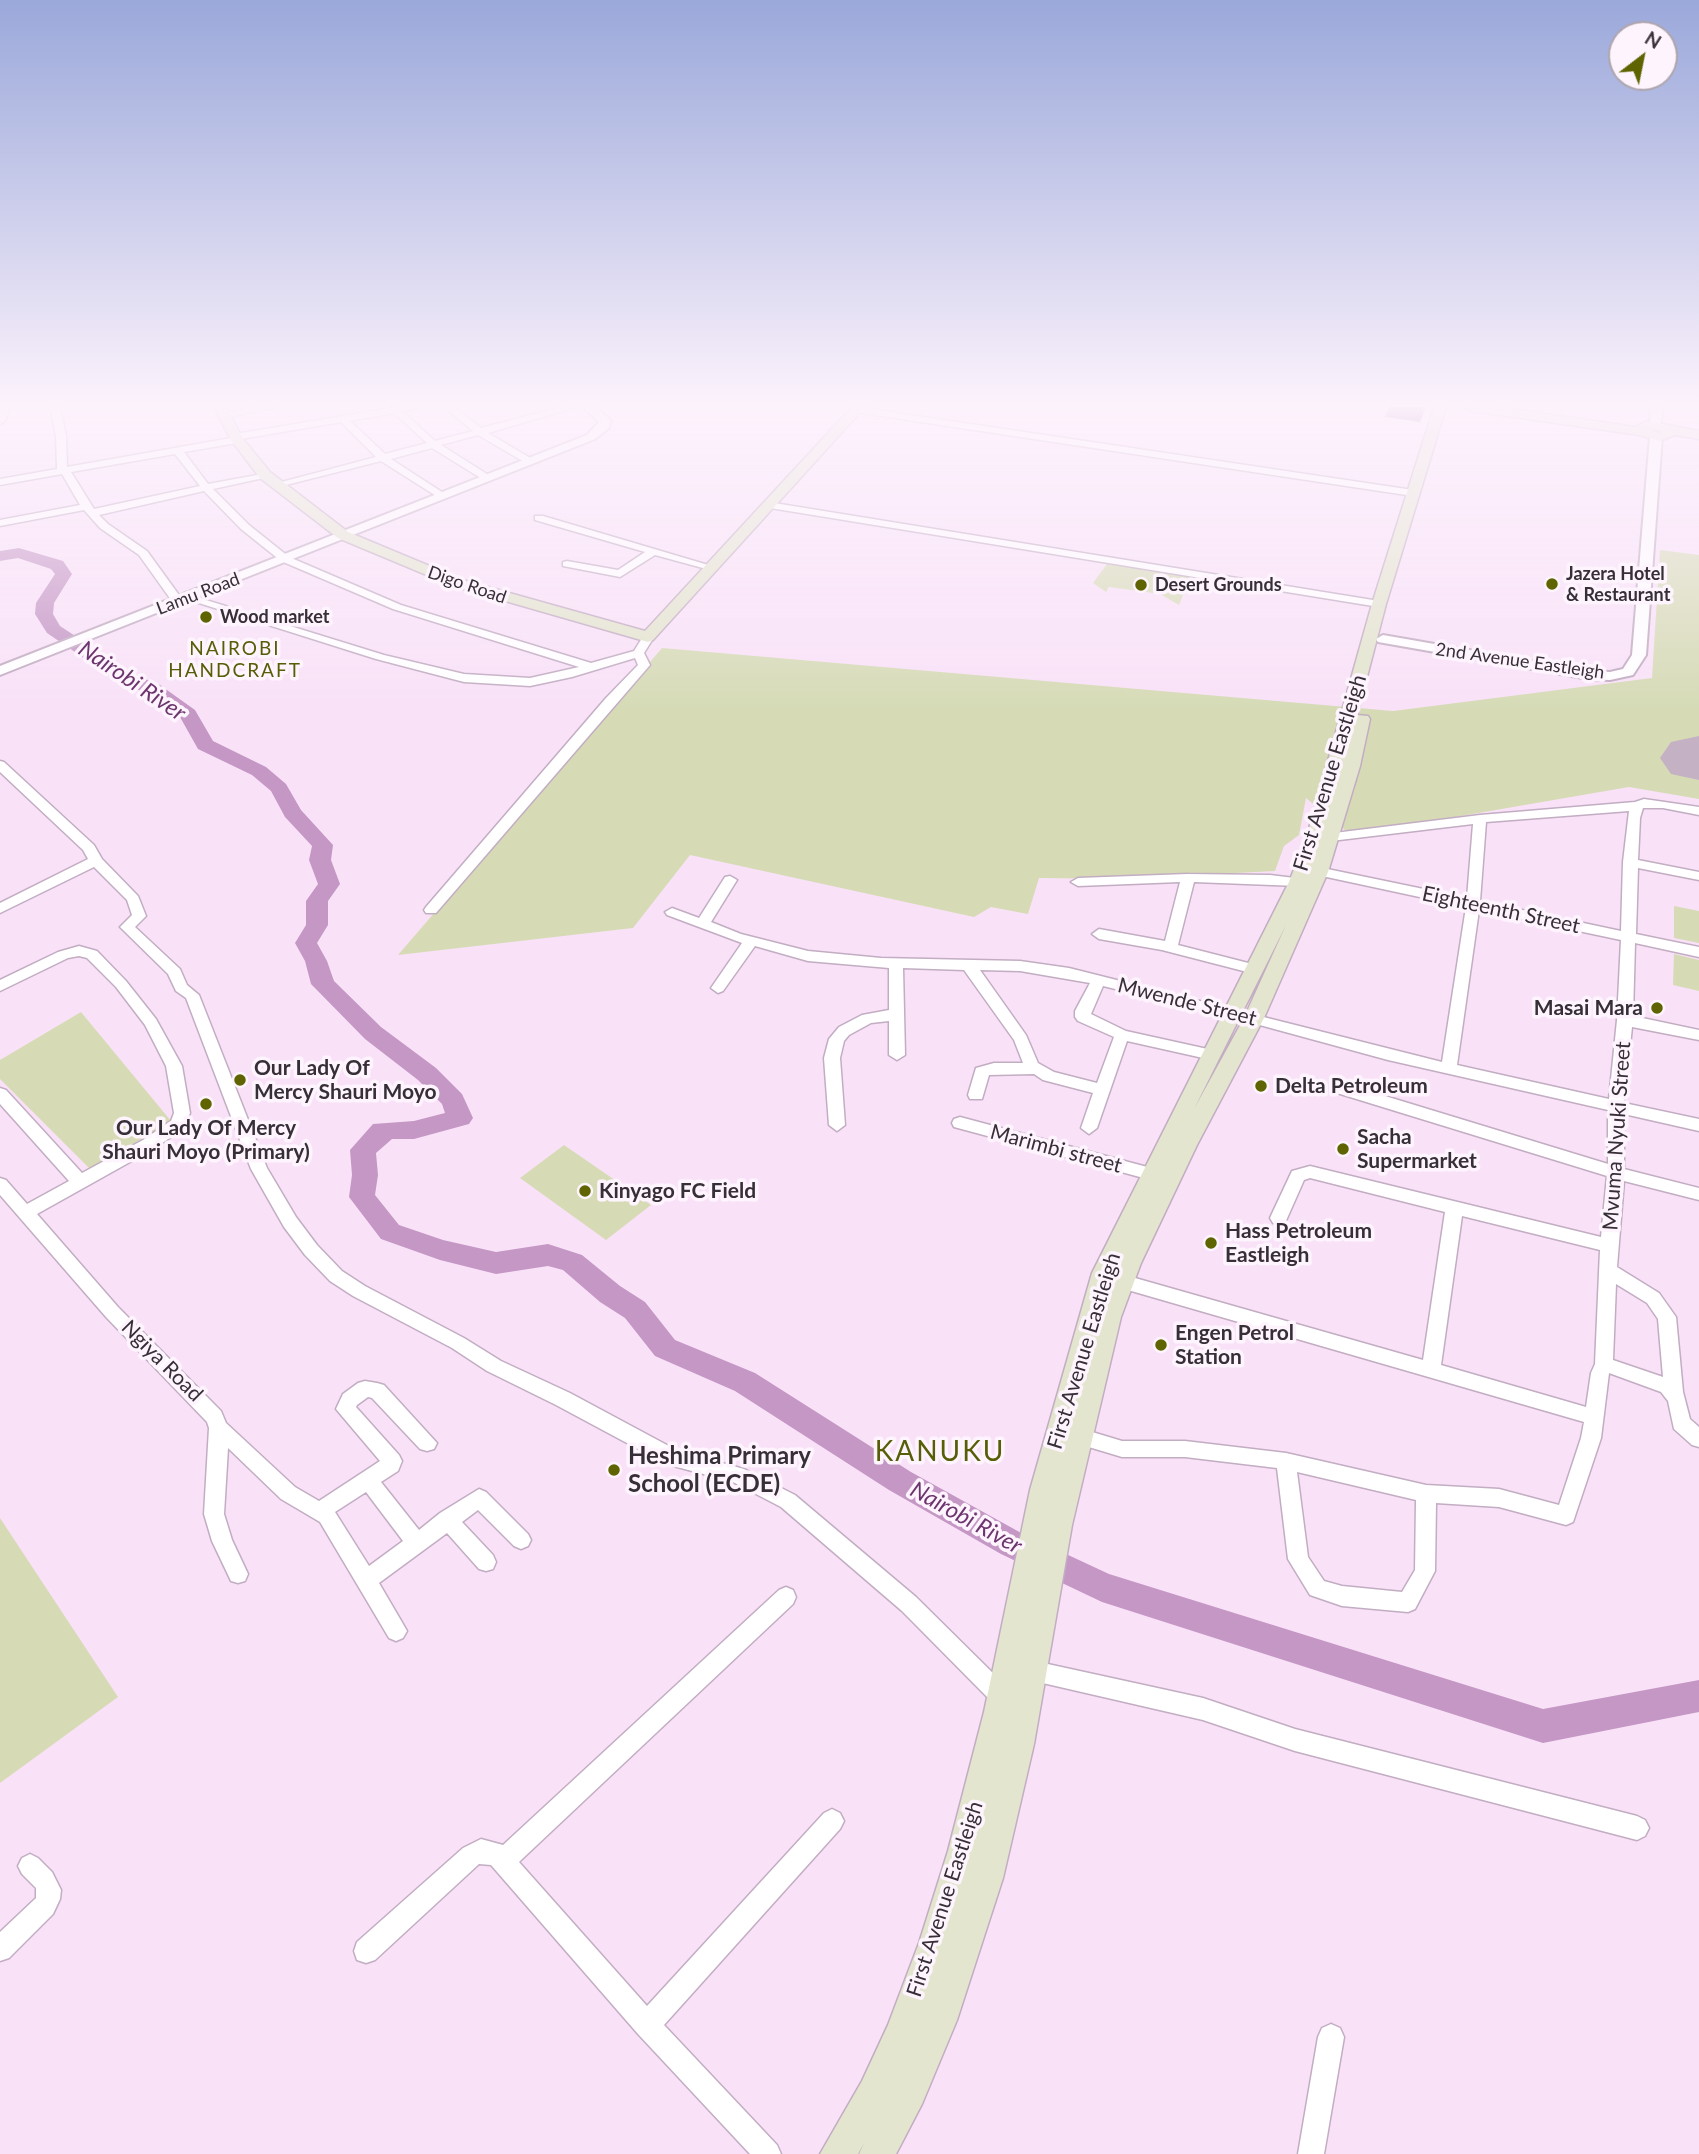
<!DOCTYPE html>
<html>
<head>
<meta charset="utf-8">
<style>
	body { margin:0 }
	#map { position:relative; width:1699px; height:2154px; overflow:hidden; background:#f9e2f8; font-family:Lato,sans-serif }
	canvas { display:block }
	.north { position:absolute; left:1608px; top:21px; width:70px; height:70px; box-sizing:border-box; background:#fdf4fd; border:2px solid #aea5ae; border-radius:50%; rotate:32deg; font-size:19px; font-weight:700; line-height:28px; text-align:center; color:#372f37 }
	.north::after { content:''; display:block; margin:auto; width:24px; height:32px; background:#5f6401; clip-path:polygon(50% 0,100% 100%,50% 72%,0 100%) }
</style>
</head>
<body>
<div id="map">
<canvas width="1699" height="2154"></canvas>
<div class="north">N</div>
</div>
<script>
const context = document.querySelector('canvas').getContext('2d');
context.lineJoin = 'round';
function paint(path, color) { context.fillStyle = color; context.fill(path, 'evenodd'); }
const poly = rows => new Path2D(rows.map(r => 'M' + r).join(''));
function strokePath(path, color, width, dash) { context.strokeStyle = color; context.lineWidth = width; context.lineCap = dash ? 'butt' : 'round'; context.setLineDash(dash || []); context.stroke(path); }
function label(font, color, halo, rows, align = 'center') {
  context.font = font + ' Lato,sans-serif'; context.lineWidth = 7; context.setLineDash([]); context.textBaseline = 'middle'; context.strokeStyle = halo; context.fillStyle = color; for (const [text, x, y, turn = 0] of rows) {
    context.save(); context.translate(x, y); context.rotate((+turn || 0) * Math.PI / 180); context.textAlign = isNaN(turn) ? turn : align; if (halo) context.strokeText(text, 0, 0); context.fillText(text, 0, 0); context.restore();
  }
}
const green = poly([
	[1660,550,1699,555,1699,799,1629,787,1351,835,1306,798,1299,835,1284,846,1275,871,1119,879,1039,878,1028,914,991,907,974,917,690,855,633,928,398,955,662,648,1393,711,1652,678],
	[1107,564,1190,577,1179,605,1160,594,1109,587,1106,592,1093,583],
	[1674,906,1699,911,1699,943,1674,938],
	[1674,954,1699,960,1699,991,1673,985],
	[81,1012,171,1121,91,1170,0,1079,0,1060],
	[564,1145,651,1205,606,1240,520,1178],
	[0,1518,118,1697,0,1783]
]);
const river = poly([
	[19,548,63,561,72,574,54,603,53,614,60,626,133,674,160,685,195,710,213,741,266,767,286,784,301,810,333,845,331,860,340,884,328,901,328,925,317,943,327,961,334,981,381,1027,436,1068,462,1094,473,1118,469,1124,414,1139,392,1139,376,1153,378,1175,375,1195,399,1225,443,1240,496,1252,548,1244,582,1255,620,1286,645,1302,675,1340,755,1373,911,1472,1023,1534,1109,1574,1543,1709,1699,1680,1699,1712,1543,1743,1102,1602,1001,1554,889,1490,735,1391,655,1356,625,1318,600,1302,563,1270,548,1266,496,1274,440,1260,381,1239,349,1197,352,1175,350,1150,373,1124,414,1121,445,1113,442,1104,418,1080,365,1039,311,984,305,961,295,943,306,925,306,901,318,884,309,860,312,846,285,817,271,791,252,775,198,749,180,717,146,693,119,682,47,633,35,614,36,603,55,574,51,569,18,558,0,561,0,551,19,548]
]);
const runway = poly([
	[1699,736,1699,780,1671,774,1660,758,1671,742,1699,736]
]);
const building = poly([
	[1389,407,1426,407,1420,422,1385,417]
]);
const minor = poly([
	[0,407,10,407,5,421,0,424,0,407],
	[50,407,60,407,66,436,67,467,231,438,235,434,397,407,419,407,403,412,435,441,473,431,444,407,455,407,481,428,561,407,577,407,488,433,532,459,532,463,526,463,478,435,441,445,490,476,490,480,484,480,432,448,391,459,445,494,446,496,441,499,381,461,274,488,274,484,376,457,341,422,241,439,237,443,184,452,208,484,268,473,268,477,213,489,249,525,289,557,401,605,591,663,634,651,644,635,652,635,654,637,644,653,650,665,436,913,426,913,424,910,426,907,606,698,638,665,635,658,572,677,530,686,464,682,376,659,183,598,193,596,384,655,464,674,530,678,579,667,393,609,281,561,241,529,204,491,99,515,108,524,147,551,184,602,174,604,139,555,100,528,84,510,0,526,0,520,80,505,62,474,0,485,0,479,57,469,56,436,50,407],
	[394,413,427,443,385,454,350,421,394,413],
	[175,454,200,486,94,509,71,472,175,454],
	[254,407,276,407,224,418,219,415,254,407],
	[857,407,1413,490,1418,493,1413,496,854,412,854,408,857,407],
	[768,502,1379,601,1385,604,1379,607,764,507,764,503,768,502],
	[535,516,543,516,715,567,710,570,655,555,620,577,563,566,563,562,567,561,618,570,645,552,535,520,535,516],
	[0,761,4,762,94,845,102,859,138,896,146,916,135,927,180,969,187,985,199,995,267,1168,296,1217,317,1245,342,1271,365,1286,464,1338,501,1361,570,1393,678,1451,744,1469,795,1495,916,1597,1010,1690,1013,1697,1010,1704,1002,1708,994,1704,902,1611,781,1507,733,1482,666,1464,556,1405,487,1371,452,1348,353,1296,330,1281,305,1255,284,1227,251,1169,186,998,176,991,168,974,120,927,132,915,127,900,94,867,0,913,0,903,88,859,83,850,0,772,0,761],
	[1644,799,1699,807,1699,815,1663,808,1643,808,1640,818,1638,860,1699,872,1699,880,1638,868,1636,934,1699,947,1699,957,1635,943,1633,1016,1699,1030,1699,1040,1632,1027,1624,1103,1699,1119,1699,1131,1624,1114,1624,1169,1699,1188,1699,1200,1624,1181,1617,1267,1659,1293,1676,1317,1683,1392,1690,1419,1699,1427,1699,1447,1692,1445,1674,1429,1668,1401,1661,1392,1609,1373,1601,1438,1573,1522,1566,1525,1499,1507,1436,1503,1435,1571,1415,1609,1408,1612,1342,1606,1310,1595,1288,1559,1277,1468,1185,1457,1122,1457,1072,1442,1069,1436,1072,1430,1079,1428,1122,1441,1185,1441,1286,1453,1426,1485,1499,1489,1559,1505,1581,1438,1584,1422,1121,1288,1115,1286,1112,1281,1115,1276,1121,1274,1423,1360,1445,1212,1310,1178,1304,1180,1285,1223,1279,1224,1273,1223,1270,1218,1292,1171,1310,1166,1601,1237,1607,1176,1337,1093,1335,1089,1337,1085,1349,1085,1608,1164,1608,1110,1388,1060,1234,1018,1103,986,1091,1014,1126,1031,1212,1050,1220,1055,1212,1060,1127,1041,1097,1128,1089,1134,1081,1128,1093,1093,1043,1080,1034,1074,989,1075,982,1099,970,1099,968,1095,976,1068,994,1063,1023,1063,1014,1040,964,970,903,968,905,1055,897,1060,889,1055,889,1021,871,1023,849,1035,844,1041,840,1058,845,1125,837,1131,829,1125,824,1058,829,1039,839,1027,862,1015,889,1010,889,968,808,961,755,946,723,991,718,993,711,988,742,943,667,915,665,912,672,908,699,918,725,877,730,876,737,880,711,922,741,934,808,951,881,958,1020,961,1069,968,1442,1062,1466,907,1308,873,1301,869,1308,865,1467,898,1473,824,1331,841,1324,837,1326,834,1480,815,1635,802,1644,799],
	[1629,811,1623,862,1621,931,1480,901,1486,822,1629,811],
	[1479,910,1621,940,1617,1020,1609,1099,1457,1065,1479,910],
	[980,970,1020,971,1090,983,1075,1011,1075,1017,1078,1021,1114,1037,1097,1083,1054,1072,1038,1063,1026,1035,980,970],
	[1462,1216,1600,1250,1595,1364,1591,1373,1586,1407,1441,1365,1462,1216],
	[1616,1284,1647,1303,1658,1319,1663,1377,1613,1360,1616,1284],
	[1297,1472,1416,1500,1415,1570,1402,1592,1342,1586,1324,1581,1308,1557,1297,1472],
	[1188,874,1270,875,1303,879,1305,882,1303,885,1298,886,1194,882,1178,945,1260,966,1262,969,1260,972,1255,974,1162,950,1099,939,1092,934,1099,929,1165,941,1180,882,1078,886,1071,882,1078,878,1188,874],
	[79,946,97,951,126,981,156,1019,182,1066,190,1113,184,1128,155,1148,37,1214,118,1307,221,1411,226,1423,295,1487,319,1501,380,1461,336,1409,343,1394,358,1383,365,1381,377,1383,384,1385,437,1443,434,1449,427,1451,420,1449,372,1398,368,1397,357,1405,356,1407,399,1455,402,1461,398,1471,381,1482,419,1530,440,1513,479,1489,486,1492,528,1534,531,1540,528,1546,521,1549,514,1546,478,1510,462,1522,493,1555,496,1562,493,1569,486,1571,479,1569,447,1533,379,1583,403,1624,407,1631,403,1638,396,1641,389,1638,320,1522,281,1499,228,1448,224,1514,232,1540,248,1574,245,1581,238,1583,231,1581,212,1541,204,1514,209,1428,207,1422,106,1317,0,1195,0,1178,6,1180,27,1204,69,1181,0,1104,0,1088,6,1090,82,1173,143,1140,171,1121,174,1113,166,1066,145,1025,116,987,87,958,79,956,68,958,0,991,0,980,58,952,79,946],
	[366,1492,403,1541,369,1566,335,1512,366,1492],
	[960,1117,1151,1168,1157,1170,1159,1174,1157,1178,1151,1180,954,1127,952,1123,954,1119,960,1117],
	[786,1587,793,1590,796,1597,793,1604,519,1862,647,2006,824,1813,832,1809,840,1813,844,1821,840,1829,664,2025,777,2145,781,2154,750,2154,638,2034,491,1865,479,1864,375,1960,366,1963,357,1960,354,1951,357,1942,463,1848,481,1839,503,1845,779,1590,786,1587],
	[1034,1661,1203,1698,1295,1729,1637,1816,1645,1820,1649,1828,1645,1836,1637,1840,1295,1751,1203,1720,1034,1681,1026,1678,1023,1671,1026,1664,1034,1661],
	[30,1854,38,1858,52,1872,61,1890,60,1899,53,1914,9,1958,0,1961,0,1932,36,1898,36,1888,22,1874,18,1866,22,1858,30,1854],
	[1331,2024,1340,2028,1344,2037,1324,2154,1298,2154,1318,2037,1322,2028,1331,2024]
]);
const tertiary = poly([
	[583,407,596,407,611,421,609,428,595,439,0,675,0,666,587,435,599,422,583,407],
	[1651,407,1663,407,1660,428,1650,426,1651,407],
	[1656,433,1662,436,1646,655,1633,675,1610,680,1589,679,1378,642,1376,639,1383,635,1589,671,1610,672,1623,669,1632,655,1650,436,1656,433]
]);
const secondary = poly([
	[214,407,226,407,243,439,270,472,348,532,463,580,645,631,852,407,865,407,653,640,648,642,453,586,338,538,260,478,231,440,214,407],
	[1434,407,1446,407,1386,604,1357,715,1368,716,1370,719,1360,766,1328,872,1264,1018,1197,1145,1141,1263,1121,1317,1072,1525,1034,1744,1003,1878,957,2020,922,2104,896,2154,859,2154,864,2143,858,2154,820,2154,862,2081,888,2025,919,1943,948,1851,984,1712,1030,1490,1092,1273,1289,882,1306,839,1372,604,1434,407],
	[1286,925,1244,1018,1194,1109,1286,925],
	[1465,407,1498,407,1635,427,1647,421,1699,431,1699,439,1674,435,1660,441,1639,435,1471,411,1465,407],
	[1648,429,1660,431,1661,432,1659,433,1648,429]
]);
const markers = [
	[1552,584,7,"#5f6401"],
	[1141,585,7,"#5f6401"],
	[206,617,7,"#5f6401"],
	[1657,1008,7,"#5f6401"],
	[240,1080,7,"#5f6401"],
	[1261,1086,7,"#5f6401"],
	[206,1104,7,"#5f6401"],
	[1343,1149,7,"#5f6401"],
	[585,1191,7,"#5f6401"],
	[1211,1243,7,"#5f6401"],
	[1161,1345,7,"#5f6401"],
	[614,1470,7,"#5f6401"]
];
const farPoinames = [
	["Jazera Hotel",1566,574],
	["& Restaurant",1566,595],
	["Desert Grounds",1155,585],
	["Wood market",220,617]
];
const farStreetnames = [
	["Digo Road",467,585,19],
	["Lamu Road",198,594,-21],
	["2nd Avenue Eastleigh",1520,661,8]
];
const farNeighbourhoodnames = [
	["NAIROBI",235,649],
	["HANDCRAFT",235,671]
];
const streetNames = [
	["First Avenue Eastleigh",1330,773,-73],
	["Eighteenth Street",1501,910,12],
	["Mwende Street",1187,1002,14],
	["Mvuma Nyuki Street",1617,1136,-86],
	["Marimbi street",1056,1149,15],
	["First Avenue Eastleigh",1084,1351,-73],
	["Ngiya Road",162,1361,45],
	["First Avenue Eastleigh",945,1899,-72]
];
const poiNames = [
	["Masai Mara",1643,1008,"right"],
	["Our Lady Of",254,1068],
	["Mercy Shauri Moyo",254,1092],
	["Delta Petroleum",1275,1086],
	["Our Lady Of Mercy",206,1128,"center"],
	["Shauri Moyo (Primary)",206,1152,"center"],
	["Sacha",1357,1137],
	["Supermarket",1357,1161],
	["Kinyago FC Field",599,1191],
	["Hass Petroleum",1225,1231],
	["Eastleigh",1225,1255],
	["Engen Petrol",1175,1333],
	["Station",1175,1357]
];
const waterNames = [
	["Nairobi River",132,681,34],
	["Nairobi River",966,1518,29]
];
const nearPoinames = [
	["Heshima Primary",628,1456],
	["School (ECDE)",628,1484]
];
const nearNeighbourhoodnames = [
	["KANUKU",940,1452]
];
paint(green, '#d6dbb6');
paint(river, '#c597c5');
paint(runway, '#c4b1c3');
paint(building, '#694069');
strokePath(minor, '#c2adc2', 3);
strokePath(tertiary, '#c2adc2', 4);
strokePath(secondary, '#c2adc2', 3);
paint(minor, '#fff');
paint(tertiary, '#fff');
paint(secondary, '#e3e5ce');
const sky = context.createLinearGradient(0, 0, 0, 709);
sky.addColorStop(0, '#9aa8da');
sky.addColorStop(0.57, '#fcf2fc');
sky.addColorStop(1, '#fcf2fc00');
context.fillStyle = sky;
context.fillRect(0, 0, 1699, 709);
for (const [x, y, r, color] of markers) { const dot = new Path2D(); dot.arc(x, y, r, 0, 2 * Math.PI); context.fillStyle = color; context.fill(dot); strokePath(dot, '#fdf4fd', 2.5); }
label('bold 18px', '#372f37', '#fdf4fd', farPoinames, 'left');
label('18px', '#372f37', '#fdf4fd', farStreetnames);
context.letterSpacing = '2px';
label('19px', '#585d07', '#fdf4fd', farNeighbourhoodnames);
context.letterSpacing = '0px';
label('21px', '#372f37', '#fdf4fd', streetNames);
label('bold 21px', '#372f37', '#fdf4fd', poiNames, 'left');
label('italic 23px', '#6d356e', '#fdf4fd', waterNames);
label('bold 24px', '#372f37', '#fdf4fd', nearPoinames, 'left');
context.letterSpacing = '2px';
label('28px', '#585d07', '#fdf4fd', nearNeighbourhoodnames);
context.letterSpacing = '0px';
</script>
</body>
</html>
